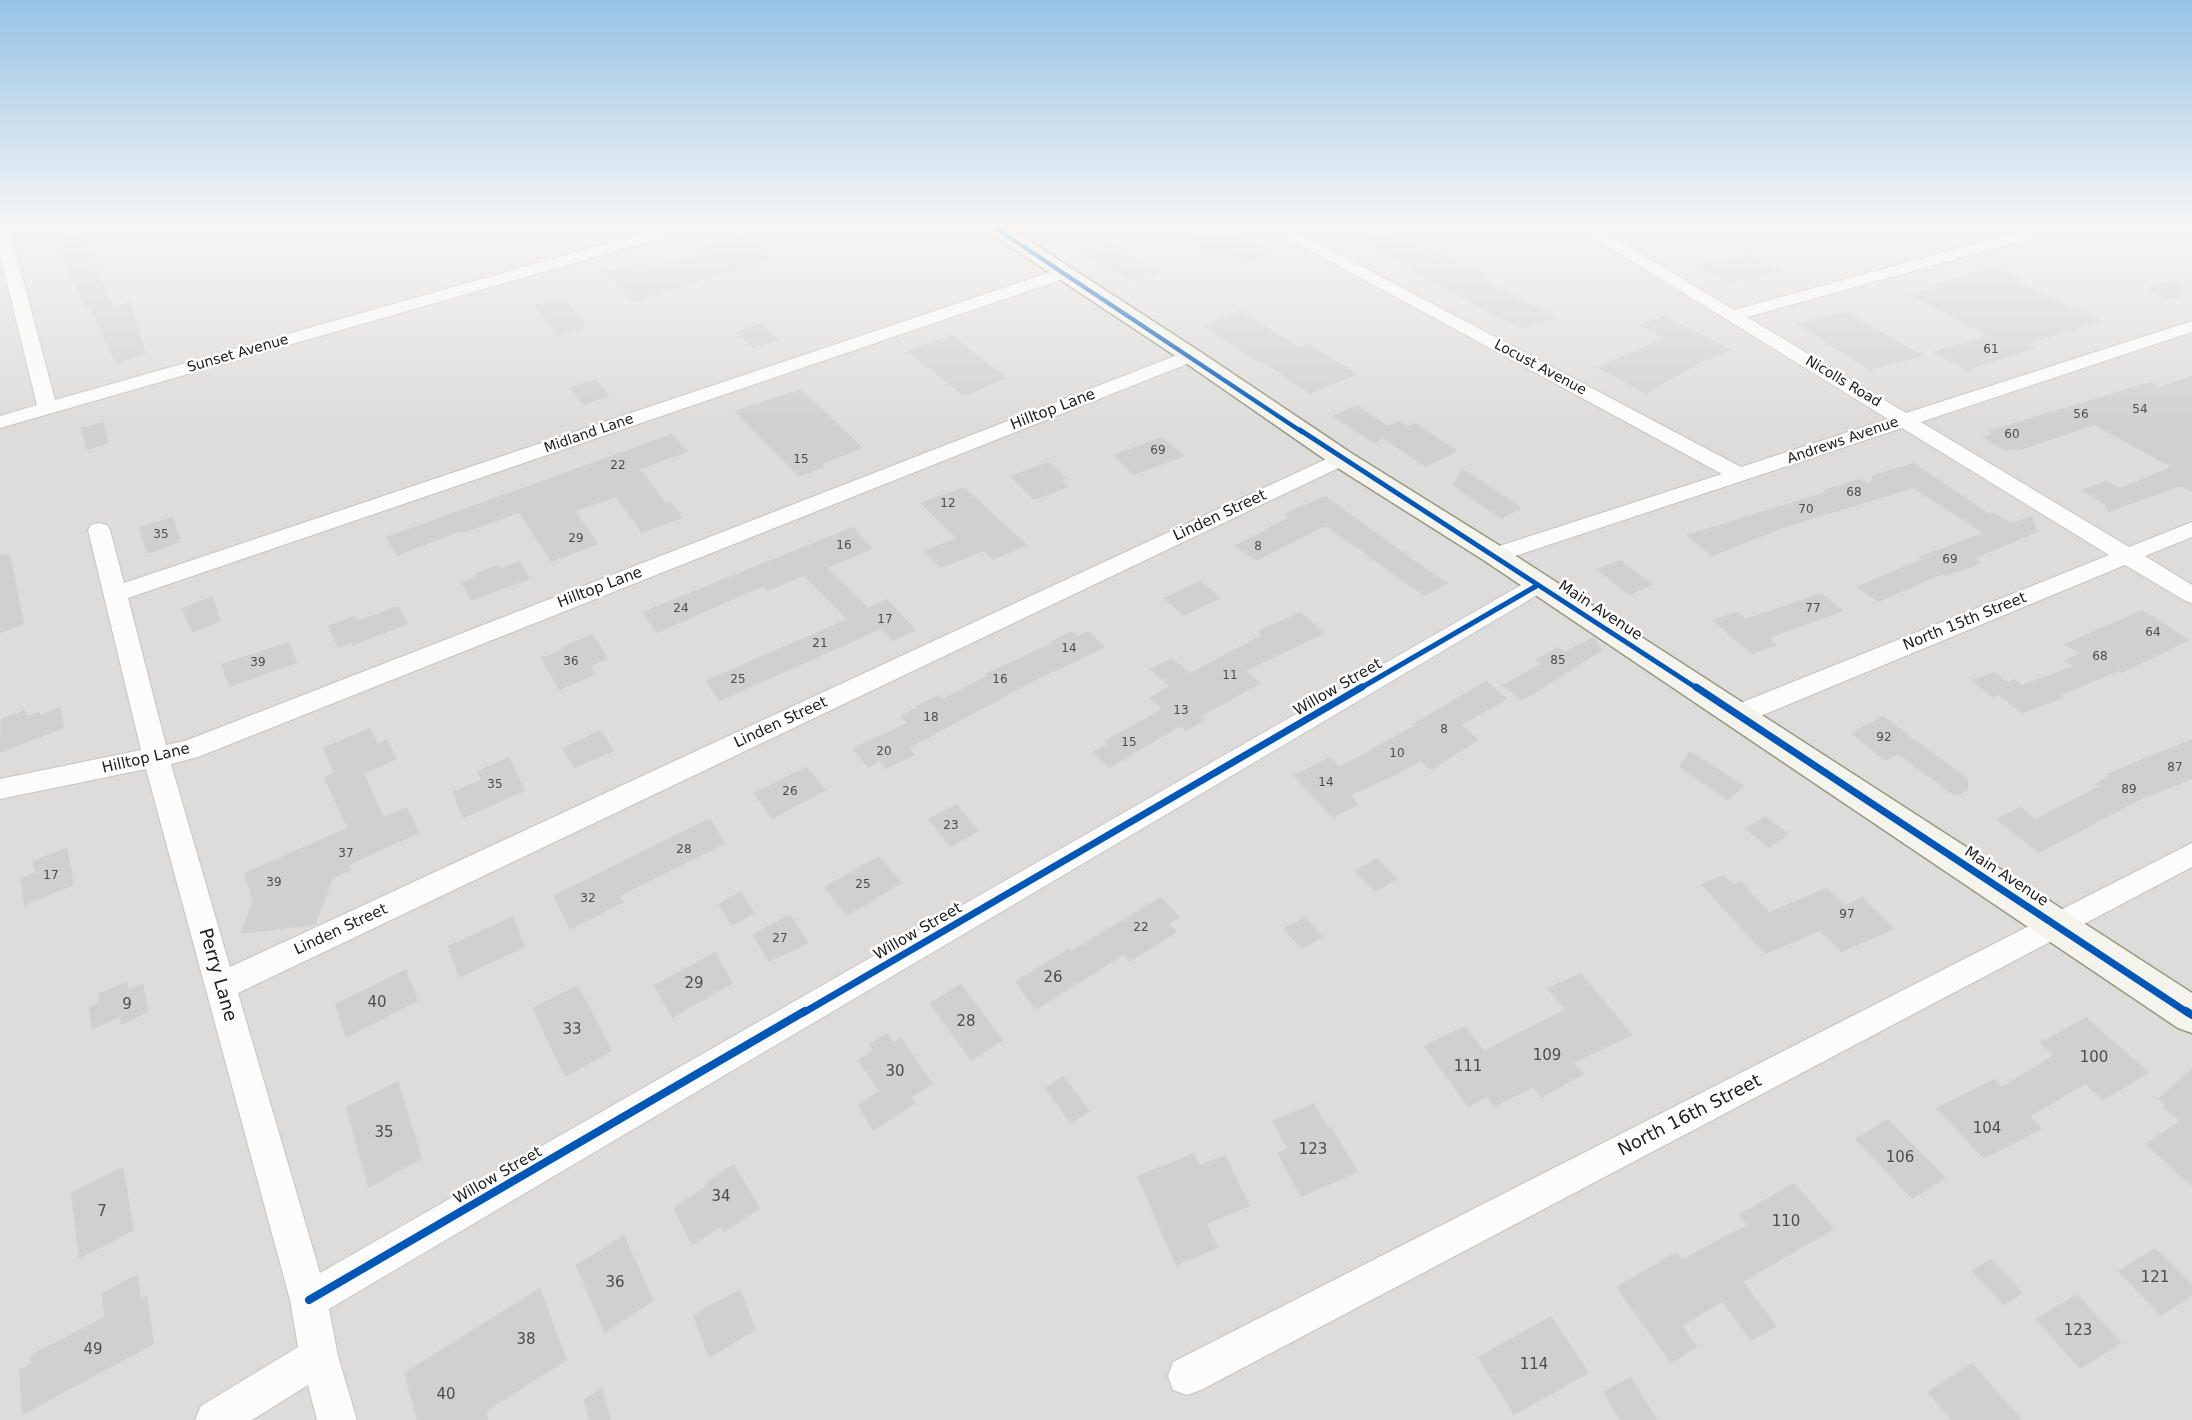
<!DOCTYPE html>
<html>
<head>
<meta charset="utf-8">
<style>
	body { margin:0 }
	canvas { display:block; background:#eeece9 }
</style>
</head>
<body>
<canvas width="2192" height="1420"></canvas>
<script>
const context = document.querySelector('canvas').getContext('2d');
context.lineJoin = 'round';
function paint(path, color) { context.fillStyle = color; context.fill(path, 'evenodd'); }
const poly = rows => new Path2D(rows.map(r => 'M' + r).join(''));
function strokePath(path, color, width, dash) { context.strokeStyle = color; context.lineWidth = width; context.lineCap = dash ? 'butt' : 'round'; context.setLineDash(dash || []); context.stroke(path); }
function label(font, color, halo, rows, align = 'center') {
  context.font = font + ' "DejaVu Sans",sans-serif'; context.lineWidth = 5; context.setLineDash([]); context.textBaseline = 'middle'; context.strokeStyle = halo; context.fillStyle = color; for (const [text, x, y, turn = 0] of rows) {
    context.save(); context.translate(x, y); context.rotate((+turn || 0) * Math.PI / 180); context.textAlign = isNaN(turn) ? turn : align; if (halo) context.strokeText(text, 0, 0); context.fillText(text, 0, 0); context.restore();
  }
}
const residential = poly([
	[0,227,2192,227,2192,1420,0,1420]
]);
const building = poly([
	[59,227,76,227,113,306,130,302,146,355,115,363,89,306,85,308,61,252,65,251],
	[1166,227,1222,227,1272,254,1246,263,1224,250,1214,254],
	[1375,228,1434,257,1444,253,1489,276,1483,279,1556,317,1525,329,1507,322,1413,272,1417,271,1367,244],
	[742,236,771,259,634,302,603,272,632,263,640,272,714,250,709,245],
	[1110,245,1124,254,1158,274,1132,282,1085,255],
	[1751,254,1783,272,1731,284,1698,266],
	[1996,266,2024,280,2018,282,2102,321,2027,344,2035,348,1967,370,1932,352,1988,336,1909,294,1937,287,1933,285],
	[2171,279,2181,283,2181,297,2169,300,2143,289],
	[563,298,587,327,558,336,535,306],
	[1239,310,1297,346,1300,347,1309,344,1358,374,1310,394,1263,362,1260,363,1202,326],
	[1846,312,1925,356,1869,370,1797,324],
	[1664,316,1731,349,1707,361,1705,360,1646,394,1597,367,1663,339,1639,325],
	[762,323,779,340,753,348,736,332],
	[952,335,1007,378,964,396,907,351],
	[2192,376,2192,492,2180,486,2108,512,2105,505,2081,490,2107,481,2120,488,2171,467,2094,425,2017,451,2012,449,2006,451,1982,437,1992,434,1988,431,2150,382,2159,387],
	[596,379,610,396,584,405,569,388],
	[801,389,863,448,822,464,825,467,799,477,734,411],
	[1357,405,1388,426,1398,421,1407,426,1415,423,1458,451,1426,467,1383,438,1374,443,1332,416],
	[103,422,109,443,87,450,81,428],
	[672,434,688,452,640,469,666,503,670,501,683,518,642,533,616,497,575,511,598,544,551,562,519,513,463,533,461,531,397,556,386,537],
	[1162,437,1185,456,1133,475,1113,455],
	[1049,462,1066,478,1061,480,1069,487,1034,500,1010,476],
	[1914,463,1989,514,1993,512,2011,523,2032,516,2038,532,1975,558,1982,563,1947,576,1943,574,1878,602,1856,587,1922,559,1918,557,1983,533,1913,488,1786,527,1712,556,1686,535,1826,492,1823,490,1859,479,1869,484,1874,475],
	[1463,469,1522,508,1501,519,1452,485],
	[964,487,1027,545,993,560,984,551,940,568,924,551,956,538,920,503],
	[1325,496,1415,561,1448,583,1424,596,1327,527,1321,528,1256,561,1234,546,1288,518,1284,514],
	[173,517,181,542,147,554,139,527],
	[853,527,873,549,827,568,868,608,887,599,916,630,892,641,881,629,720,701,705,681,847,619,804,576,767,591,763,586,657,633,642,612],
	[10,554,24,624,0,633,0,555],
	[1620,560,1652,584,1652,585,1629,595,1597,569],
	[520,561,530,579,471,601,461,582,476,577,475,573,498,565,500,568],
	[1201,581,1221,598,1184,616,1163,598],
	[1821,593,1844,611,1769,638,1777,645,1752,654,1712,620,1737,612,1746,619],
	[213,596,221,622,192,632,182,608],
	[398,606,408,624,352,646,351,643,338,648,328,626,354,616,357,621],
	[2142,610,2190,640,2122,673,2119,671,2061,695,2065,698,2022,713,1998,695,1993,697,1971,680,1995,672,2007,682,2014,679,2022,685,2073,666,2064,660,2079,653,2064,644],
	[1300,612,1325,633,1246,671,1261,683,1202,716,1206,719,1186,731,1181,726,1109,768,1093,752,1107,744,1104,741,1162,709,1149,698,1169,686,1150,669,1172,658,1190,673,1262,635,1258,631],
	[1072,631,1078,636,1088,631,1105,647,1054,672,1053,671,909,748,915,755,886,769,880,761,868,768,853,748,907,723,901,716,916,708,915,707,938,695,942,699,986,676,985,674,1052,643,1050,642],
	[593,634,608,659,591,666,596,675,559,690,541,658,562,650,561,647],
	[1593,637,1603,650,1522,701,1502,685,1541,664,1535,660,1558,647,1565,652],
	[289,642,297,663,229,687,221,664],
	[1486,681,1508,699,1461,725,1479,740,1431,770,1420,761,1396,775,1351,795,1359,805,1332,818,1293,775,1331,757,1340,767,1415,725,1413,724],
	[61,707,64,728,0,753,1,719,25,710,26,716,39,712,40,715],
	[1883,716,1968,779,1968,790,1955,796,1898,754,1885,761,1851,733],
	[370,728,378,744,387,739,397,759,364,774,384,817,407,807,419,833,349,865,351,870,333,879,315,925,240,934,253,901,244,873,347,828,324,777,334,773,323,748],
	[601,730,614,751,574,768,562,748],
	[2192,739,2192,779,2138,801,2039,853,1996,819,2021,807,2036,819,2099,786,2095,784,2109,776,2106,774],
	[1690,751,1744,786,1728,800,1679,767],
	[509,757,525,791,463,818,452,792,481,780,477,771],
	[807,767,826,790,772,819,753,793],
	[957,804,979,831,950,847,928,819],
	[1765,816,1789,834,1769,848,1745,829],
	[710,818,725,844,620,896,624,902,570,930,553,896],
	[67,847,74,885,24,906,20,879,35,872,33,861],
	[879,856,902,883,847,916,824,887],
	[1377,858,1398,879,1375,892,1354,871],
	[1724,875,1733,884,1740,881,1769,912,1827,888,1845,905,1862,897,1895,929,1841,952,1820,931,1765,954,1701,884],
	[741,891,755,913,732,926,718,904],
	[1161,897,1180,917,1169,924,1177,932,1130,962,1123,955,1036,1010,1015,982,1069,948,1071,951],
	[790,914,809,943,769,962,752,935],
	[513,916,525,947,459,978,448,946],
	[1305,917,1323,937,1302,949,1283,929],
	[715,952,733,983,672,1018,654,985],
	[406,969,418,1001,346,1038,335,1004],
	[1581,973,1632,1035,1574,1063,1584,1074,1541,1098,1533,1087,1495,1107,1487,1097,1468,1107,1424,1046,1465,1026,1484,1051,1565,1009,1547,988],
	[127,981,129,990,143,983,149,1012,121,1025,120,1017,92,1030,89,1007,99,1002,98,994],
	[961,984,1003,1040,971,1061,929,1003],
	[578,985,612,1051,565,1077,532,1008],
	[2086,1017,2149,1073,2103,1100,2085,1084,2031,1116,2042,1129,1984,1159,1936,1108,1994,1079,2002,1087,2053,1055,2040,1043],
	[887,1033,893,1042,901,1037,933,1084,912,1097,916,1103,873,1131,858,1105,879,1091,858,1060,873,1050,869,1044],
	[2192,1068,2192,1186,2145,1144,2180,1121,2163,1108,2165,1105,2158,1099],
	[1063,1076,1090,1111,1071,1124,1045,1088],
	[398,1081,422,1159,368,1188,346,1107],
	[1314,1103,1328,1128,1331,1126,1358,1172,1301,1197,1277,1153,1287,1148,1272,1121],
	[1888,1119,1946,1178,1912,1199,1855,1139],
	[1194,1153,1200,1165,1225,1155,1250,1206,1207,1224,1218,1248,1176,1266,1137,1176],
	[734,1164,760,1209,724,1232,721,1227,692,1246,673,1208,705,1187,704,1184],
	[123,1167,134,1230,79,1259,71,1193],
	[1794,1183,1834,1229,1743,1282,1777,1326,1751,1341,1722,1302,1682,1326,1698,1347,1671,1363,1616,1287,1676,1252,1682,1259,1747,1225,1738,1215],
	[624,1235,654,1301,604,1333,576,1265],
	[2155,1248,2192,1285,2192,1296,2161,1316,2118,1271],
	[1991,1259,2023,1293,2004,1305,1971,1271],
	[138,1274,141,1299,147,1295,154,1344,22,1415,19,1370,31,1363,31,1355,104,1317,102,1293],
	[540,1288,567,1360,486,1411,488,1420,417,1420,404,1373],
	[740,1289,756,1330,709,1358,693,1315],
	[2077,1294,2122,1343,2080,1369,2035,1319],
	[1551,1316,1589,1373,1514,1415,1478,1357],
	[1972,1363,2022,1420,1952,1420,1927,1392],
	[1630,1377,1658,1420,1620,1420,1603,1392],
	[602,1388,611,1420,589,1420,584,1399]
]);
const street = poly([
	[0,227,9,227,55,400,665,227,691,227,689,230,0,428,0,416,37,405,0,255,0,227],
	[1267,227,1287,227,1741,467,1888,419,1577,227,1596,227,1734,310,2036,227,2062,227,2060,230,1747,317,1906,413,2192,321,2192,332,1921,422,2129,547,2192,522,2192,537,2145,556,2192,585,2192,603,2184,600,2125,565,1746,722,1737,724,1728,722,1724,715,1728,708,2109,555,1902,428,1503,560,1495,562,1487,560,1484,555,1487,550,1722,474,1267,227],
	[1063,268,1069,269,1071,273,1069,277,128,598,166,745,185,741,1185,352,1197,352,1200,356,1197,360,198,757,171,764,230,967,1335,455,1349,455,1352,459,1349,463,238,993,320,1273,1530,580,1538,578,1546,580,1549,585,1546,590,329,1309,338,1356,357,1420,317,1420,308,1385,252,1420,195,1420,201,1406,298,1347,290,1300,146,769,0,799,0,779,141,750,88,530,91,525,99,523,107,525,110,530,124,583,1063,268],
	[2192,843,2192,867,1201,1390,1187,1395,1173,1390,1168,1376,1173,1362,2192,843]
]);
const secondary = poly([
	[984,227,1008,227,1199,351,1351,453,1505,549,2192,993,2192,1033,2178,1028,1485,561,1333,465,1183,361,987,231,984,227]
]);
const cyclewayFar3 = poly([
	[994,227,1302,432]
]);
const cyclewayFar2 = poly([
	[1300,430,1698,689],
	[1359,689,1538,585]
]);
const cyclewayFar1 = poly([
	[1696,687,2188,1013],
	[803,1013,1362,687]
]);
const cycleway = poly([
	[2186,1011,2192,1015],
	[309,1300,805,1011]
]);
const numberNames = [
	["61",1991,350],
	["54",2140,410],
	["56",2081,415],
	["60",2012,435],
	["69",1158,451],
	["15",801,460],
	["22",618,466],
	["68",1854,493],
	["12",948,504],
	["70",1806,510],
	["35",161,535],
	["29",576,539],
	["16",844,546],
	["8",1258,547],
	["69",1950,560],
	["24",681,609],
	["77",1813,609],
	["17",885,620],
	["64",2153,633],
	["21",820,644],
	["14",1069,649],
	["68",2100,657],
	["85",1558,661],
	["36",571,662],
	["39",258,663],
	["11",1230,676],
	["25",738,680],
	["16",1000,680],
	["13",1181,711],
	["18",931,718],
	["8",1444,730],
	["92",1884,738],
	["15",1129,743],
	["20",884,752],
	["10",1397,754],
	["87",2175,768],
	["14",1326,783],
	["35",495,785],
	["89",2129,790],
	["26",790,792],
	["23",951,826],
	["28",684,850],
	["37",346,854],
	["17",51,876],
	["39",274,883],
	["25",863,885],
	["32",588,899],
	["97",1847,915],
	["22",1141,928],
	["27",780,939]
];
const farStreetnames = [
	["Sunset Avenue",238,354,-16],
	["Locust Avenue",1540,368,28],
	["Nicolls Road",1843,382,31],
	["Midland Lane",589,434,-19],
	["Andrews Avenue",1843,441,-19]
];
const streetNames = [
	["Hilltop Lane",1053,410,-21],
	["Linden Street",1220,516,-25],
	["Hilltop Lane",600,588,-21],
	["Main Avenue",1600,611,33],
	["North 15th Street",1965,622,-22],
	["Willow Street",1338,688,-30],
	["Linden Street",781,723,-25],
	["Hilltop Lane",146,759,-13],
	["Main Avenue",2006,877,33],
	["Linden Street",341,930,-25],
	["Willow Street",918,932,-30],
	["Willow Street",498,1176,-30]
];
const nearNumbernames = [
	["26",1053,978],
	["29",694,984],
	["40",377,1003],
	["9",127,1005],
	["28",966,1022],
	["33",572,1030],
	["109",1547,1056],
	["100",2094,1058],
	["111",1468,1067],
	["30",895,1072],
	["104",1987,1129],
	["35",384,1133],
	["123",1313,1150],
	["106",1900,1158],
	["34",721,1197],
	["7",102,1212],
	["110",1786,1222],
	["121",2155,1278],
	["36",615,1283],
	["123",2078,1331],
	["38",526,1340],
	["49",93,1350],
	["114",1534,1365],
	["40",446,1395]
];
const nearStreetnames = [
	["Perry Lane",217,975,74],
	["North 16th Street",1690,1116,-27]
];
paint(residential, '#dddcda');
paint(building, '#d2d0ce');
strokePath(street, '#c5c4c3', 2);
strokePath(secondary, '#979781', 3);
paint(street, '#fcfcfc');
paint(secondary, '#f4f4ec');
strokePath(cyclewayFar3, '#0057b8', 4.5);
strokePath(cyclewayFar2, '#0057b8', 5);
strokePath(cyclewayFar1, '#0057b8', 7);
strokePath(cycleway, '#0057b8', 8);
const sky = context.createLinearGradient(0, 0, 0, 426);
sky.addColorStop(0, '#97c3e5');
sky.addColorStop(0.53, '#f7f6f5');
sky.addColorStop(1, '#f7f6f500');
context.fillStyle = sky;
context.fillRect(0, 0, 2192, 426);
label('12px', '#4c4c4c', null, numberNames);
label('14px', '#202020', '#fff', farStreetnames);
label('15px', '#202020', '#fff', streetNames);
label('15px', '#4c4c4c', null, nearNumbernames);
label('18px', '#202020', '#fff', nearStreetnames);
</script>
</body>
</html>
